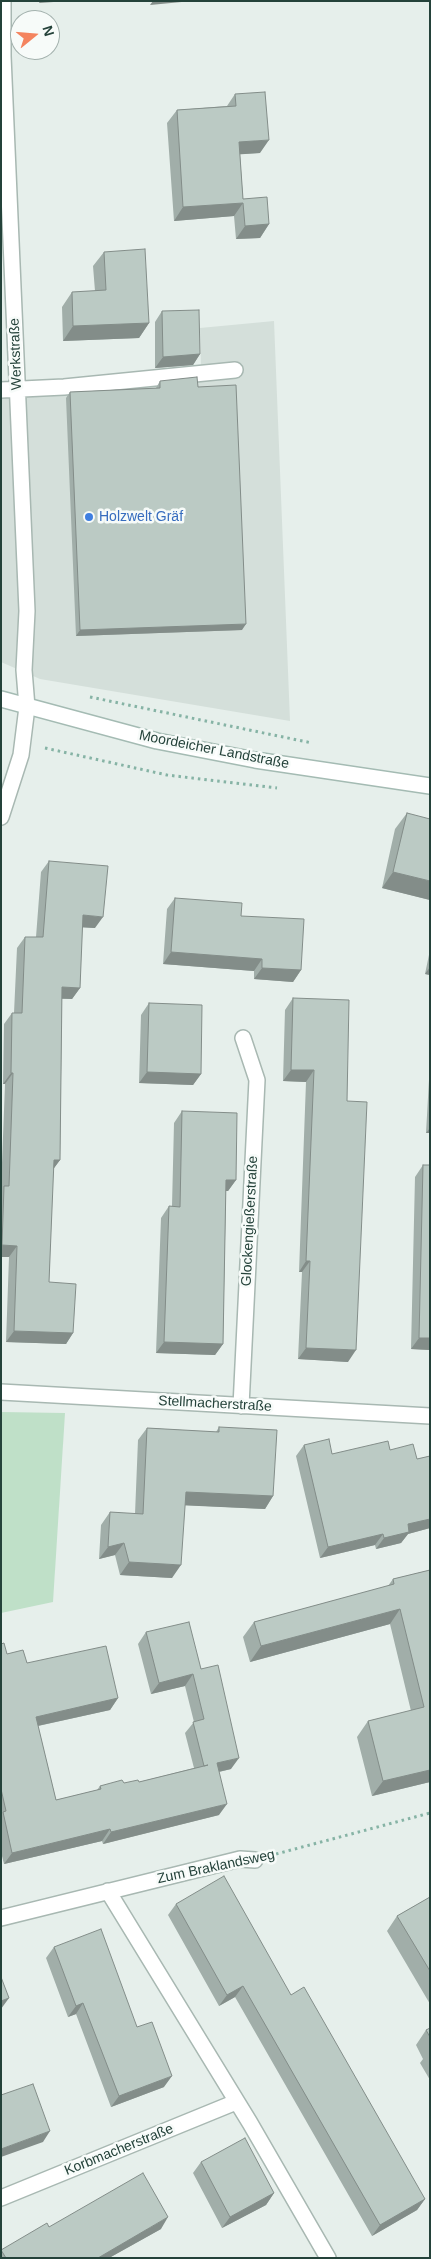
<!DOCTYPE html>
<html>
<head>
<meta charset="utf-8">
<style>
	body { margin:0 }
	#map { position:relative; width:431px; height:2259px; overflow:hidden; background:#e6efeb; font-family:Helvetica,sans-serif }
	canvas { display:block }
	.frame { position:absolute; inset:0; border:2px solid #24423a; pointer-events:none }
	.north { position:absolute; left:10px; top:10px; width:50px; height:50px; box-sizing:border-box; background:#f7fbf9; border:1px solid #a3b1ad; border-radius:50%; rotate:73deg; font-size:14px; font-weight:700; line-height:20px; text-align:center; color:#24423a }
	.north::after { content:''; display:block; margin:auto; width:18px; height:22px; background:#f4845f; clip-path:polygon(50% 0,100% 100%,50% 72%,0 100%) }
</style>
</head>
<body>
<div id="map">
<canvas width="431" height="2259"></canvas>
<div class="frame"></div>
<div class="north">N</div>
</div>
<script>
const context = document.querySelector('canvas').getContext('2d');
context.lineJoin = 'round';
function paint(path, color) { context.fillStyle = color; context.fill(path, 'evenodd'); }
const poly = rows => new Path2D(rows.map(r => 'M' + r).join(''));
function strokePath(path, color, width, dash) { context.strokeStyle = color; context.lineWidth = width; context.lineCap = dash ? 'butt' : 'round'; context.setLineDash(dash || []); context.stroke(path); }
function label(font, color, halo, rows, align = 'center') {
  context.font = font + ' Helvetica,sans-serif'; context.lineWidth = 5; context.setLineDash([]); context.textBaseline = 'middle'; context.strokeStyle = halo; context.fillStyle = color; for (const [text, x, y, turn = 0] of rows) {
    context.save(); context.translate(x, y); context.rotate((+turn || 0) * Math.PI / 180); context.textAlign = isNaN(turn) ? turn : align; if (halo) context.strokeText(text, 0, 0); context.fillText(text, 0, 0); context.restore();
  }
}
const built = poly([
	[274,321,290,721,40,679,1,662,1,384,201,367,200,328]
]);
const green = poly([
	[1,1412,65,1413,53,1602,1,1613]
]);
const path = poly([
	[90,697,312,743],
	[45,748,167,775,277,788],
	[276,1854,430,1813]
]);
const lane = poly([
	[3,1,3,56,27,611,24,670,27,707],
	[1,390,64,387,235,370]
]);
const street = poly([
	[1,817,21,755,27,707],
	[1,1392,430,1416],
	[241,1406,257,1080,243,1038],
	[108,1891,250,2123,328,2258],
	[1,1918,240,1859,255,1860],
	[1,2198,236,2102]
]);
const secondary = poly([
	[1,699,157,741,255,760,430,786]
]);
const wall = poly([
	[235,94,260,153,240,154,243,199,269,224,260,238,236,239,234,216,174,221,167,123,177,110,227,106],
	[104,252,149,323,139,338,63,341,62,307,72,292,95,291,93,266],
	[162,311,200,354,193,365,155,368,155,322],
	[160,381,198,387,242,630,76,636,66,398,70,392,156,388],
	[407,813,430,900,382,888,395,829],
	[49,861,95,928,82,927,80,988,72,999,62,999,60,1160,53,1169,49,1282,73,1333,66,1344,6,1342,9,1257,1,1257,1,1189,5,1084,3,1084,4,1024,12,1013,14,1013,17,948,25,937,36,937,41,872],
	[175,898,241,916,301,970,293,982,254,979,254,971,163,964,167,909],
	[430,950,430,975,425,974],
	[293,998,347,1101,348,1362,298,1359,302,1272,299,1272,306,1082,283,1081,285,1010],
	[149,1003,201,1074,193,1085,139,1083,141,1015],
	[430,1062,430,1133,426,1133],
	[182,1111,236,1180,228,1191,226,1191,223,1344,215,1355,156,1353,161,1218,169,1206,172,1206,174,1123],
	[423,1165,430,1165,430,1350,411,1349,415,1177],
	[219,1427,273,1496,265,1509,185,1505,172,1578,120,1575,115,1555,99,1559,101,1525,110,1512,135,1514,138,1440,147,1428,216,1432],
	[304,1445,332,1454,390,1450,417,1459,430,1456,430,1528,408,1534,401,1543,376,1549,375,1545,320,1558,296,1456],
	[430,1570,430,1782,372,1796,357,1737,368,1721,411,1711,390,1624,250,1662,243,1637,254,1622,388,1586,393,1579],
	[146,1632,201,1669,231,1769,219,1772,219,1815,103,1844,102,1841,4,1864,1,1852,1,1644,7,1654,27,1663,118,1698,110,1710,38,1726,56,1800,97,1790,100,1786,139,1782,194,1768,185,1733,194,1722,185,1686,151,1694,138,1644],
	[430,1897,430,2004,387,1931,397,1916],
	[176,1904,291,1995,425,2199,417,2210,372,2236,235,1997,219,2006,168,1915],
	[54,1947,137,2027,164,2087,111,2107,76,2014,68,2017,46,1958],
	[430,2028,430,2080,420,2063,423,2059,416,2045,426,2030],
	[201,2162,274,2193,266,2205,222,2228,193,2173],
	[49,2227,161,2229,109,2258,1,2258,1,2250]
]);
const shadedWall = poly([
	[40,1,68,1,39,3],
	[153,1,192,1,150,5],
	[269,140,260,153,230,155,239,142],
	[243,203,234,216,174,221,183,207],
	[269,224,260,238,236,239,245,226],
	[149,323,139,338,63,341,73,326],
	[200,354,193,365,155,368,163,357],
	[246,624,242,630,76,636,80,630],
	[393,872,430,881,430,900,382,888],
	[83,915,103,917,95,928,75,927],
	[171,952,262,959,254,971,163,964],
	[430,967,430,975,425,974],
	[262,968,301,970,293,982,254,979],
	[62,987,80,988,72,999,54,998],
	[291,1070,314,1070,306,1082,283,1081],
	[147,1072,201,1074,193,1085,139,1083],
	[11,1073,13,1073,5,1084,3,1084],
	[430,1128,430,1133,426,1133],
	[54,1160,60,1160,52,1171],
	[226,1180,236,1180,228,1191,219,1191],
	[2,1245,17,1246,9,1257,1,1257],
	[306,1261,310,1261,302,1272,299,1272],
	[14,1331,73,1333,66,1344,6,1342],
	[419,1338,430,1338,430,1350,411,1349],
	[164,1342,223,1344,215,1355,156,1353],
	[306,1348,356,1350,348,1362,298,1359],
	[186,1492,273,1496,265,1509,177,1505],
	[430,1519,430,1528,408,1534,401,1543,376,1549,384,1538,408,1524],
	[383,1534,375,1545,320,1558,328,1547],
	[124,1543,115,1555,99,1559,108,1547],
	[129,1562,181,1565,172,1578,120,1575],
	[400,1609,390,1624,250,1662,261,1646],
	[193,1674,185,1686,151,1694,159,1683],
	[118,1698,110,1710,28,1728,36,1717],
	[239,1758,231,1769,209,1774,217,1763],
	[430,1770,430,1782,372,1796,383,1781],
	[227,1804,219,1815,103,1844,111,1832],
	[110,1829,102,1841,4,1864,12,1853],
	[243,1986,235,1997,219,2006,227,1995],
	[9,1998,1,2009,1,2001],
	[83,2003,76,2014,68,2017,76,2006],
	[172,2076,164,2087,111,2107,119,2096],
	[50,2131,43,2142,1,2157,1,2149],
	[274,2193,266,2205,222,2228,230,2217],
	[425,2199,417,2210,372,2236,380,2225],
	[168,2217,161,2229,109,2258,98,2258]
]);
const building = poly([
	[265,92,269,140,239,142,243,199,267,197,269,224,245,226,243,203,183,207,177,110,236,106,235,94,265,92],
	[145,249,149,323,73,326,72,292,106,290,104,252,145,249],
	[199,310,200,354,163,357,162,311,199,310],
	[197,377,198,387,236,385,246,624,80,630,70,392,160,388,160,381,197,377],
	[407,813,430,819,430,881,393,872,407,813],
	[49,861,108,866,103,917,83,915,80,988,62,987,60,1160,54,1160,49,1282,76,1284,73,1333,14,1331,17,1246,2,1245,4,1186,9,1186,13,1073,11,1073,12,1013,22,1013,25,937,43,937,49,861],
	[175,898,242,903,241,916,304,919,301,970,262,968,262,959,171,952,175,898],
	[293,998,349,1000,347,1101,367,1102,356,1350,306,1348,310,1261,306,1261,314,1070,291,1070,293,998],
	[149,1003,202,1005,201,1074,147,1072,149,1003],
	[182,1111,237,1113,236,1180,226,1180,223,1344,164,1342,169,1206,180,1207,182,1111],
	[423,1165,430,1165,430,1338,419,1338,423,1165],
	[219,1427,277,1430,273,1496,186,1492,181,1565,129,1562,124,1543,108,1547,110,1512,143,1514,147,1428,219,1432,219,1427],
	[329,1439,332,1454,388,1441,390,1450,413,1444,417,1459,430,1456,430,1519,408,1524,409,1532,384,1538,383,1534,328,1547,304,1445,329,1439],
	[430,1570,430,1770,383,1781,368,1721,424,1707,400,1609,261,1646,254,1622,394,1584,393,1579,430,1570],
	[189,1622,201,1669,218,1665,239,1758,217,1763,227,1804,111,1832,110,1829,12,1853,3,1812,6,1811,1,1789,1,1644,4,1643,7,1654,23,1650,27,1663,106,1646,118,1698,36,1717,56,1800,101,1789,100,1786,122,1780,124,1783,138,1780,139,1782,208,1765,204,1766,193,1722,204,1719,193,1674,159,1683,146,1632,189,1622],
	[224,1876,291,1995,304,1987,425,2199,380,2225,243,1986,227,1995,176,1904,224,1876],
	[430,1897,430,1971,397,1916,430,1897],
	[101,1929,137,2027,152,2022,172,2076,119,2096,83,2003,76,2006,54,1947,101,1929],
	[1,1977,9,1998,1,2001,1,1977],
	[430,2028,430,2037,426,2030,430,2028],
	[33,2084,50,2131,1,2149,1,2095,33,2084],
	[245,2138,274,2193,230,2217,201,2162,245,2138],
	[143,2173,168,2217,98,2258,6,2258,1,2250,47,2223,49,2227,143,2173]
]);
const markers = [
	[89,517,5,"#3f7fe0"]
];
const streetNames = [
	["Werkstraße",16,354,-92],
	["Moordeicher Landstraße",214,750,11],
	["Glockengießerstraße",250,1221,-87],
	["Stellmacherstraße",215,1404,3],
	["Zum Braklandsweg",216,1867,-12],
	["Korbmacherstraße",119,2150,-22]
];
const shopNames = [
	["Holzwelt Gräf",99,517]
];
paint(built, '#d4dfda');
paint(green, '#bfe0c8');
strokePath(lane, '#a8b8b2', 18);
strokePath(street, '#a8b8b2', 18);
strokePath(secondary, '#a4bbb3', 18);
strokePath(path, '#86b3a5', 3, [2.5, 4]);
strokePath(lane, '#fff', 15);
strokePath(street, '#fff', 15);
strokePath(secondary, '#fff', 15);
paint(wall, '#a1aea9');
paint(shadedWall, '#838d89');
paint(building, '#bbcac4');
strokePath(building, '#838d89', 1);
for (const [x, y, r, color] of markers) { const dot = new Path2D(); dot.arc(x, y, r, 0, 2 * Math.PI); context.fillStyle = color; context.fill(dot); strokePath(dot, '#f7fbf9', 2); }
label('14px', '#24423a', '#f7fbf9', streetNames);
label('14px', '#366cbe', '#f7fbf9', shopNames, 'left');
</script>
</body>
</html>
